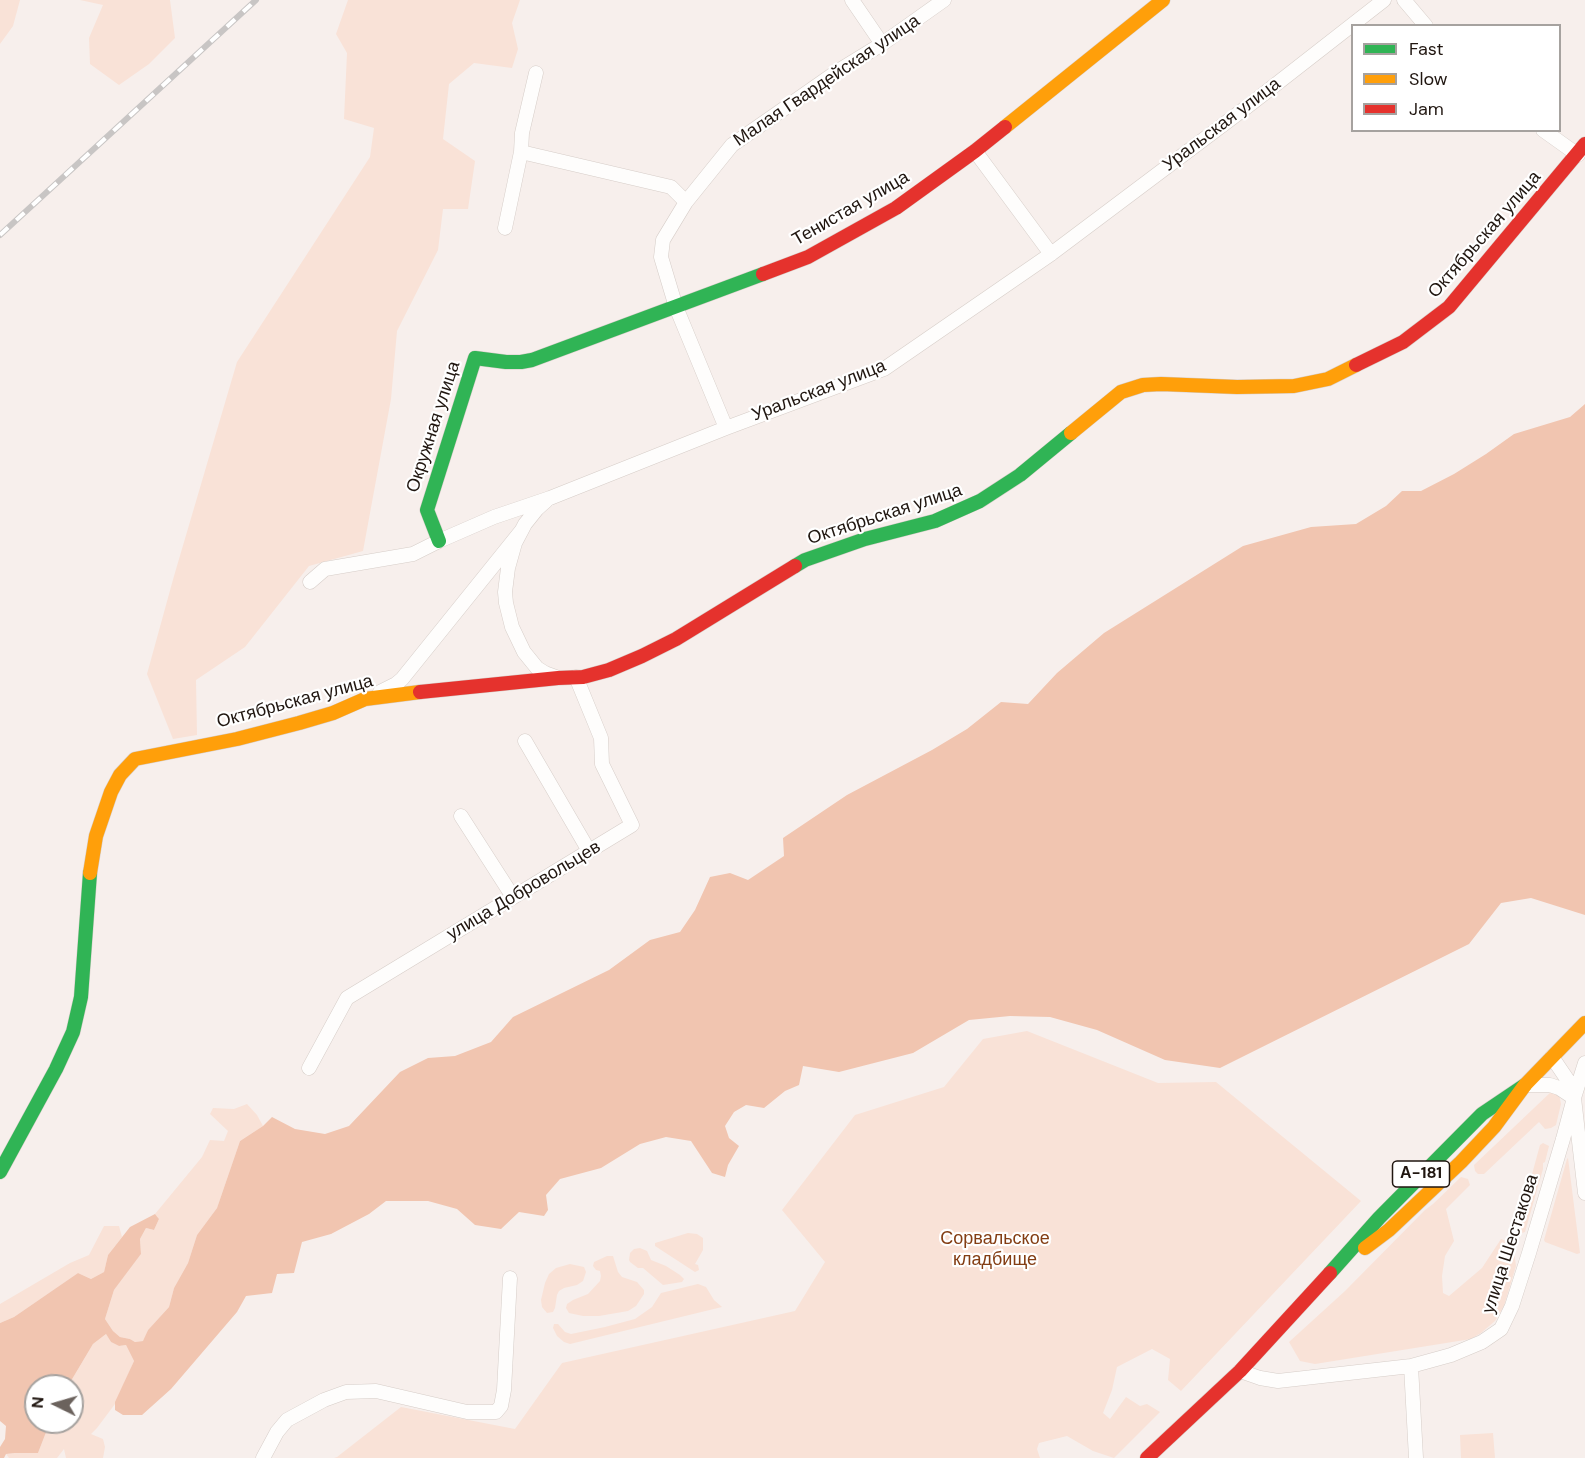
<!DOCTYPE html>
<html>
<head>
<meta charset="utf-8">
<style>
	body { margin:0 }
	#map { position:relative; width:1585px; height:1458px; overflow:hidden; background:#f7efec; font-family:"DM Sans",sans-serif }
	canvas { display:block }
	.legend { position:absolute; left:1351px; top:24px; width:210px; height:108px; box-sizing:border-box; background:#fff; border:2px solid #a6a29f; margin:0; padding:8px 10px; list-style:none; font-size:18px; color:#201610 }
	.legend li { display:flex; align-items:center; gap:12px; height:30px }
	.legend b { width:30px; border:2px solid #a6a29f }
	.north { position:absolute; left:24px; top:1374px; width:60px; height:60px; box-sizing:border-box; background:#fff; border:2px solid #a6a29f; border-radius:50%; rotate:275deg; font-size:16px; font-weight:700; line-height:24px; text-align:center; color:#201610 }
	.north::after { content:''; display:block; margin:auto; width:21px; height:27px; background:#6b625d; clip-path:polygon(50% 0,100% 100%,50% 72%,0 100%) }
</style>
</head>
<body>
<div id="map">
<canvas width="1585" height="1458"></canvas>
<ul class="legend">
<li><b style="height:8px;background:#30b455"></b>Fast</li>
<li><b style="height:8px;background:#ff9f0a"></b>Slow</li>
<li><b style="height:8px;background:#e5322d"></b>Jam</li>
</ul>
<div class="north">N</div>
</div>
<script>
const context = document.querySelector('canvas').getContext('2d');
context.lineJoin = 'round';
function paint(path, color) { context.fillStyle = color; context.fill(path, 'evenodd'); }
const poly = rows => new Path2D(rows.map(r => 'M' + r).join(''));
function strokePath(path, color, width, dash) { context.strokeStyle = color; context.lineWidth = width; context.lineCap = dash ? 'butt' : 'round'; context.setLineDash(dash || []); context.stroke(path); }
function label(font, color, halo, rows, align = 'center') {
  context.font = font + ' "DM Sans",sans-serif'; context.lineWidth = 4.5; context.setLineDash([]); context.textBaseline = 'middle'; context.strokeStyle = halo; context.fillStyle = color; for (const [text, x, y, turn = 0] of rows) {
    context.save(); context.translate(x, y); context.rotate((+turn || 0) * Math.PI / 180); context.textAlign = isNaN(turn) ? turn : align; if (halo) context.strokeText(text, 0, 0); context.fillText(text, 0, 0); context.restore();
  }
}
const green = poly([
	[0,0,20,0,13,26,0,44],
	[80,0,170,0,175,38,149,64,119,85,90,64,89,38,103,5],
	[348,0,520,0,512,23,518,49,512,68,474,63,449,84,443,139,475,161,468,209,443,209,438,250,397,331,391,399,363,551,309,566,245,647,196,680,197,735,173,739,147,674,174,576,237,362,370,157,374,128,344,119,347,53,336,34],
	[1027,1031,1158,1083,1216,1082,1361,1201,1181,1391,1168,1380,1170,1359,1152,1349,1117,1367,1112,1390,1103,1413,1110,1419,1126,1397,1140,1406,1147,1404,1160,1412,1114,1458,1093,1451,1067,1436,1039,1443,1037,1449,1040,1458,334,1458,337,1457,401,1407,515,1429,562,1363,795,1311,825,1262,782,1210,855,1115,944,1087,983,1039],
	[1553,1090,1559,1094,1561,1104,1556,1125,1551,1128,1545,1129,1539,1122,1484,1174,1478,1174,1475,1171,1474,1165],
	[247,1104,257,1115,263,1126,240,1141,217,1208,197,1235,188,1263,174,1288,169,1307,148,1330,144,1341,135,1342,130,1339,120,1337,113,1331,105,1319,114,1290,141,1254,140,1239,146,1228,154,1230,159,1219,155,1214,202,1157,210,1140,224,1141,228,1131,210,1114,213,1108,234,1109],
	[1543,1143,1549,1146,1545,1162,1543,1163,1543,1169,1525,1232,1522,1233,1518,1232,1517,1229,1540,1145],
	[1568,1158,1580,1253,1577,1254,1545,1242,1544,1240,1567,1159],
	[1461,1177,1468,1179,1470,1185,1446,1209,1454,1241,1445,1256,1442,1276,1443,1293,1449,1296,1482,1268,1501,1239,1513,1244,1516,1266,1504,1306,1495,1321,1481,1333,1471,1339,1315,1364,1300,1361,1289,1342,1345,1291,1425,1210,1433,1204],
	[104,1226,119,1226,122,1237,108,1255,104,1272,91,1279,78,1273,14,1317,0,1323,0,1304,70,1263,89,1255],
	[688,1233,697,1234,703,1238,703,1250,695,1264,698,1265,699,1270,695,1272,655,1246,655,1243],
	[640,1248,647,1251,651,1260,666,1266,680,1275,684,1279,682,1282,663,1285,643,1268,638,1268,630,1262,629,1260,630,1253,634,1249],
	[607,1256,613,1256,618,1272,622,1277,637,1282,644,1290,644,1294,636,1306,628,1311,599,1316,583,1316,569,1313,566,1308,567,1304,573,1300,588,1294,600,1281,601,1276,600,1271,596,1270,593,1266,594,1262],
	[570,1264,584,1267,586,1272,583,1281,577,1285,564,1288,559,1291,557,1295,555,1308,553,1312,547,1313,542,1307,541,1300,545,1283,549,1274,556,1268],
	[698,1284,706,1287,714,1300,722,1307,570,1344,564,1342,557,1336,553,1328,554,1324,558,1324,565,1332,571,1334,605,1327,635,1319,652,1307,661,1293],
	[106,1334,111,1342,119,1346,126,1345,134,1361,115,1404,97,1428,91,1434,103,1439,105,1447,103,1458,66,1458,64,1449,57,1458,9,1458,6,1454,15,1453,38,1453,50,1422,72,1422,72,1386,68,1386,93,1344],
	[1493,1433,1495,1458,1461,1458,1460,1435]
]);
const water = poly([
	[1585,404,1585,915,1531,898,1501,903,1469,944,1220,1068,1165,1060,1097,1030,1050,1017,1010,1016,969,1020,913,1053,839,1072,803,1066,799,1085,785,1091,764,1108,746,1105,734,1112,725,1126,729,1138,739,1146,728,1165,725,1177,712,1173,691,1141,666,1137,640,1144,601,1168,560,1179,546,1195,548,1210,544,1216,519,1212,501,1229,475,1225,457,1209,428,1201,386,1201,369,1214,331,1234,302,1242,294,1273,277,1274,272,1293,246,1296,237,1312,171,1389,142,1415,123,1415,115,1410,115,1402,134,1361,126,1345,119,1346,111,1342,106,1334,93,1344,68,1386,36,1386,36,1422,50,1422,38,1453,15,1453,6,1454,4,1458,0,1458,0,1447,5,1439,6,1426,0,1421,0,1323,14,1317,78,1273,91,1279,104,1272,108,1255,130,1227,155,1214,159,1219,154,1230,146,1228,140,1239,141,1254,114,1290,105,1319,113,1331,120,1337,130,1339,135,1342,143,1341,148,1330,169,1307,174,1288,188,1263,197,1235,217,1208,240,1141,263,1126,272,1117,295,1129,325,1134,349,1126,400,1072,428,1058,455,1056,491,1042,513,1017,609,970,650,940,680,932,695,910,710,877,730,873,748,880,784,856,783,838,847,795,932,750,967,729,1001,702,1028,704,1057,673,1104,633,1243,546,1311,527,1356,524,1386,506,1402,491,1421,491,1454,474,1486,454,1514,434,1570,417]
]);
const street = poly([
	[852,0,882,44],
	[1404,0,1426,26],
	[1543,130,1578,155],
	[975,151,1051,254],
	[521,152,671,187,686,202],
	[505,228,521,152,522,133,536,73],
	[726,428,676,307,661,257,663,240,686,202,732,145,838,71,882,44,944,0],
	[546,501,537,509,525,524,515,543,508,568,505,592,506,603,512,627,524,652,537,668,545,673,556,677],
	[310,582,325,569,413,554,439,541,494,517,550,498,726,428,884,369,1051,254,1252,103,1384,0],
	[380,692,396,684,402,679,522,530],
	[525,741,589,851],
	[461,816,513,897],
	[1552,1057,1571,1085,1574,1098,1585,1193],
	[309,1068,347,998,632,825,602,764,601,738,576,677],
	[1525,1085,1550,1085,1559,1088,1574,1098,1585,1063],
	[1411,1366,1416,1458],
	[1240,1371,1260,1378,1278,1381,1411,1366,1451,1355,1482,1342,1501,1329,1512,1306,1529,1253,1563,1139,1574,1098],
	[263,1458,277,1432,287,1420,324,1400,346,1392,376,1391,467,1412,496,1412,501,1406,504,1390,510,1278]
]);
const fast = poly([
	[439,541,427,510,475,358,506,362,521,362,532,360,763,274],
	[795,566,805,560,865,539,935,521,980,501,1020,475,1071,433],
	[0,1172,56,1069,73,1032,81,997,90,873],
	[1330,1273,1379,1218,1482,1114,1525,1085]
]);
const slow = poly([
	[1005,127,1163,0],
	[1071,433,1121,392,1143,385,1161,384,1237,387,1294,386,1328,379,1356,365],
	[90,873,96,836,111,792,120,775,135,759,237,739,299,723,333,713,365,699,420,692],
	[1365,1248,1389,1230,1461,1162,1494,1127,1525,1085,1585,1023]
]);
const jam = poly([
	[763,274,808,257,896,208,975,151,1005,127],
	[1356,365,1403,342,1449,307,1585,144],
	[420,692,558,678,583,677,609,670,642,656,676,639,795,566],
	[1147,1458,1240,1371,1330,1273]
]);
const rail = poly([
	[0,235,256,0]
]);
const shields = [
	[1421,1174,57]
];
const shieldNames = [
	["А-181",1421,1174]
];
const streetNames = [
	["Малая Гвардейская улица",827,81,-34],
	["Уральская улица",1222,125,-37],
	["Тенистая улица",851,209,-30],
	["Октябрьская улица",1485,235,-49],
	["Уральская улица",819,391,-21],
	["Окружная улица",434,427,-72],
	["Октябрьская улица",885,515,-18],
	["Октябрьская улица",295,702,-15],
	["улица Добровольцев",524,891,-31],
	["улица Шестакова",1511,1244,-72]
];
const parkNames = [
	["Сорвальское",995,1239],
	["кладбище",995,1260]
];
paint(green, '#f9e2d7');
paint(water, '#f1c5b0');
strokePath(street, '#d6cdc8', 15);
strokePath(fast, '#d6cdc8', 15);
strokePath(slow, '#d6cdc8', 15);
strokePath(jam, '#d6cdc8', 15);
strokePath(street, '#fefdfc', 14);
strokePath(fast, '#30b455', 14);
strokePath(slow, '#ff9f0a', 14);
strokePath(jam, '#e5322d', 14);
strokePath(rail, '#c8c5c4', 6);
strokePath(rail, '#fff', 4, [11]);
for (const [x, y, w] of shields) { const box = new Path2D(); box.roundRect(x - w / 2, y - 13, w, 26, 4.5); context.fillStyle = '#fff'; context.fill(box); strokePath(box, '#201610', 1.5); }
label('bold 16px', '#201610', null, shieldNames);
label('18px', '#201610', '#fff', streetNames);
label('18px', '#833d13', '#fff', parkNames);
</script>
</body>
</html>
